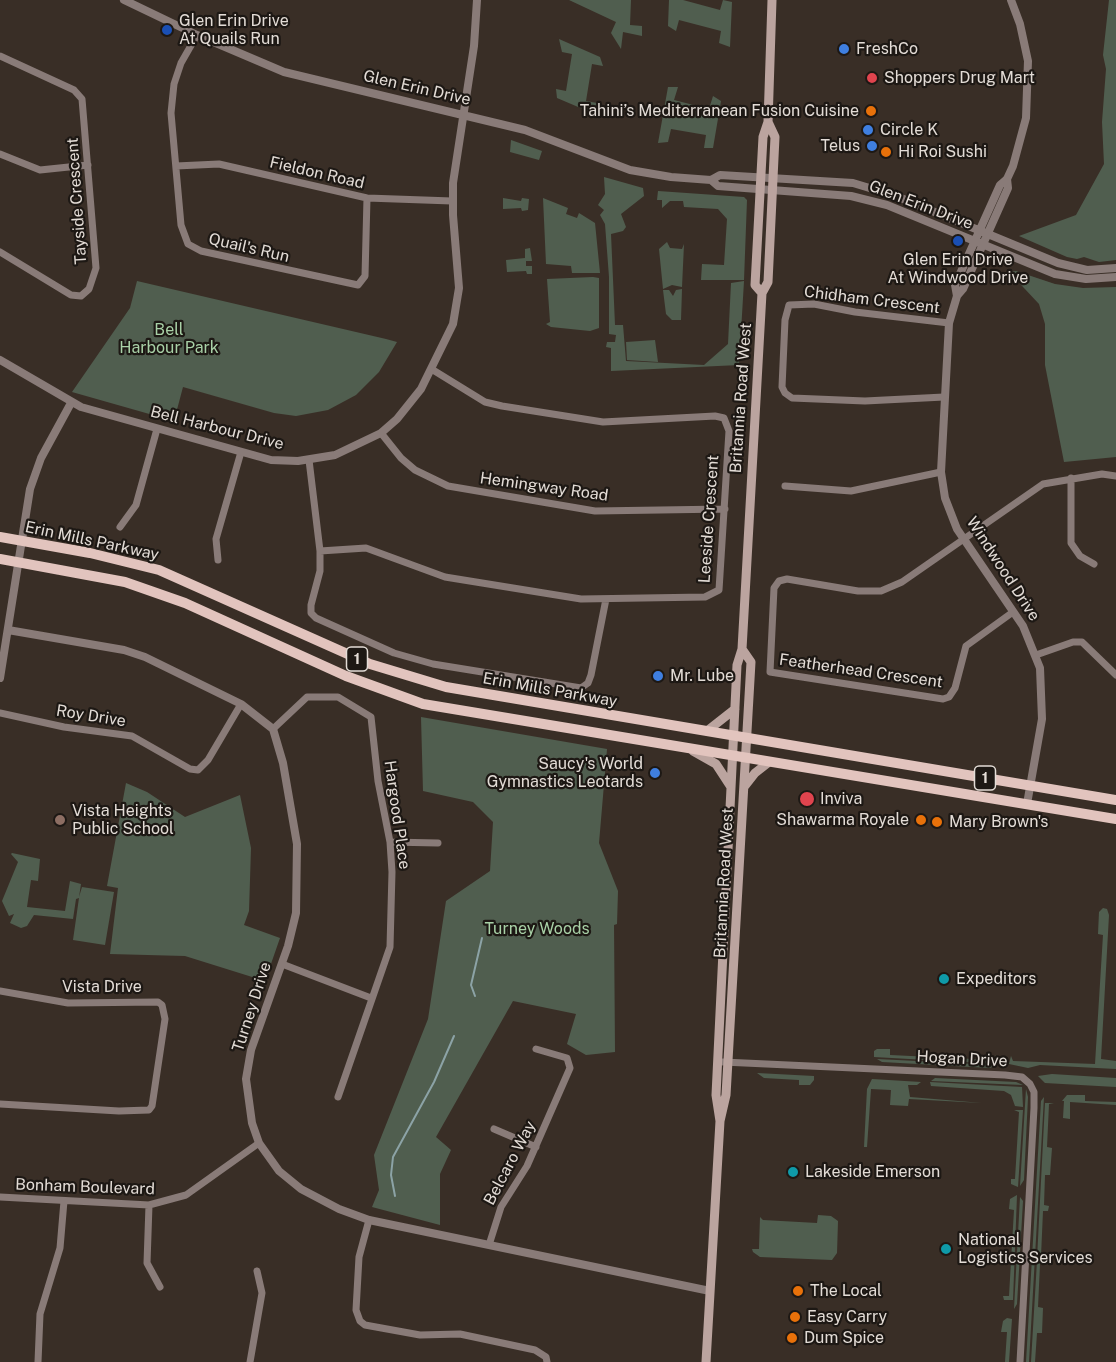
<!DOCTYPE html>
<html>
<head>
<meta charset="utf-8">
<style>
	body { margin:0 }
	canvas { display:block; background:#392e26 }
</style>
</head>
<body>
<canvas width="1116" height="1362"></canvas>
<script>
const context = document.querySelector('canvas').getContext('2d');
context.lineJoin = 'round';
function paint(path, color) { context.fillStyle = color; context.fill(path, 'evenodd'); }
const poly = rows => new Path2D(rows.map(r => 'M' + r).join(''));
function strokePath(path, color, width, dash) { context.strokeStyle = color; context.lineWidth = width; context.lineCap = dash ? 'butt' : 'round'; context.setLineDash(dash || []); context.stroke(path); }
function label(font, color, halo, rows, align = 'center') {
  context.font = font + ' "Public Sans",sans-serif'; context.lineWidth = 4.5; context.setLineDash([]); context.textBaseline = 'middle'; context.strokeStyle = halo; context.fillStyle = color; for (const [text, x, y, turn = 0] of rows) {
    context.save(); context.translate(x, y); context.rotate((+turn || 0) * Math.PI / 180); context.textAlign = isNaN(turn) ? turn : align; if (halo) context.strokeText(text, 0, 0); context.fillText(text, 0, 0); context.restore();
  }
}
const green = poly([
	[569,0,631,0,630,25,642,26,642,36,623,32,621,49,611,33,616,22],
	[669,0,683,0,720,10,723,0,732,2,730,47,719,43,721,31,679,20,676,31,668,26],
	[1109,0,1116,0,1116,260,1099,262,1084,257,1077,259,1067,257,1019,236,1076,215,1104,164,1102,122,1106,69,1103,55],
	[559,39,600,57,603,66,592,64,586,101,597,103,597,115,557,98,556,89,566,91,572,54,562,52],
	[668,87,678,87,674,100,709,109,713,96,721,101,713,148,704,148,706,135,671,129,668,142,658,143],
	[511,140,542,151,539,160,510,152],
	[604,177,643,188,644,196,621,214,626,227,623,231,611,234,615,325,623,325,626,361,704,365,728,344,731,283,744,281,739,365,611,371,611,348,606,347,607,342,615,342,616,335,609,334,609,277,605,224,600,215,604,210,598,205,605,194],
	[658,191,744,197,747,200,744,280,701,280,702,264,724,265,727,219,718,209,684,207,683,201,670,201,662,208,662,200,657,200],
	[503,198,521,201,522,198,529,199,528,210,522,211,521,208,503,209],
	[543,198,568,208,566,214,577,218,579,213,595,223,600,273,572,273,571,266,546,264],
	[667,242,670,248,682,249,684,244,682,287,672,285,663,289,659,249],
	[530,248,532,261,526,261,526,266,532,266,532,274,527,274,526,271,507,272,506,260,525,258,525,249],
	[1016,271,1055,284,1083,288,1116,287,1116,457,1064,462,1045,365,1045,324,1039,304,1009,272],
	[593,277,599,278,599,328,590,331,551,327,546,324,550,322,547,279],
	[137,281,386,339,397,342,379,372,356,395,328,410,296,416,274,413,183,387,174,421,72,392,130,308],
	[682,289,681,320,672,320,666,314,663,290,669,290,673,296,676,290],
	[655,340,658,362,627,360,626,342],
	[421,717,607,749,599,843,618,891,617,924,614,925,615,1052,586,1055,567,1044,576,1014,513,1001,436,1137,451,1150,440,1174,440,1225,372,1207,379,1190,374,1155,428,1019,446,901,490,871,493,822,473,802,423,791],
	[126,783,147,792,185,817,240,795,251,848,249,911,244,925,280,938,265,981,185,956,110,954,118,888,107,886],
	[12,853,40,859,38,881,31,880,27,907,65,911,70,881,81,884,79,897,82,887,114,892,105,945,73,940,79,898,76,899,73,919,34,915,27,926,21,928,10,923,14,914,9,916,2,901,18,862,11,854],
	[1103,908,1107,909,1109,915,1101,1059,1116,1061,1116,1069,1040,1065,1028,1068,1009,1064,1011,1056,1013,1061,1095,1064,1103,935,1098,934,1099,912],
	[877,1049,890,1049,890,1055,995,1060,995,1055,999,1060,998,1064,874,1057,874,1051],
	[877,1059,996,1065,990,1068,882,1062],
	[757,1073,814,1076,814,1080,810,1085,799,1085,799,1080,764,1078],
	[1052,1074,1116,1078,1116,1087,1045,1083,1038,1076],
	[935,1078,1016,1082,1023,1085,931,1081],
	[872,1079,921,1082,917,1085,908,1085,910,1097,982,1103,909,1099,908,1106,890,1105,891,1090,871,1089,867,1147,864,1147,867,1089],
	[930,1082,1022,1087,1023,1107,1015,1106,1011,1095,1004,1091,931,1086],
	[1026,1089,1028,1097,1024,1180,1020,1186],
	[1067,1095,1085,1095,1085,1101,1116,1102,1116,1105,1070,1102,1070,1119,1063,1118,1064,1101,1062,1101],
	[1044,1097,1029,1362,1026,1362,1041,1101],
	[1045,1103,1054,1103,1049,1104,1047,1147,1052,1148,1050,1175,1045,1175,1044,1205,1049,1206,1048,1211,1043,1211,1041,1256,1046,1259,1037,1259],
	[1014,1110,1023,1110,1018,1187,1011,1184,1011,1179,1015,1179,1019,1112],
	[1017,1195,1013,1300,1004,1300,1003,1296,1009,1296,1014,1210,1009,1209,1010,1199],
	[1020,1197,1023,1201,1017,1304,1014,1309],
	[818,1215,831,1216,838,1221,837,1253,832,1260,760,1257,753,1252,752,1249,759,1249,760,1217,763,1220,817,1223],
	[1037,1261,1046,1261,1045,1264,1040,1264,1038,1307,1043,1308,1042,1333,1037,1333,1035,1362,1031,1362],
	[1007,1318,1012,1319,1009,1362,1005,1362,1007,1332,1001,1332,1003,1321]
]);
const stream = poly([
	[475,996,471,985,482,938],
	[395,1196,391,1175,393,1157,434,1082,454,1036]
]);
const minor = poly([
	[197,35,181,63,174,84,171,113,181,225,188,244,201,251,358,285,365,276,367,198],
	[0,56,74,90,82,99,96,268,89,289,81,296,71,295,0,252],
	[0,154,40,170,88,165],
	[176,166,219,164,367,198,452,201],
	[944,397,865,401,792,398,785,393,782,387,785,320,789,305,814,304,855,312,949,323],
	[381,433,401,458,415,470,448,486,595,511,725,509],
	[309,460,320,551,320,571,311,605,311,613,316,618,394,653,433,664,581,688,588,683,591,675,606,599],
	[1071,478,1071,543,1080,556,1094,564],
	[785,486,851,491,941,472],
	[120,527,136,505,157,429],
	[320,551,366,548,445,577,581,599,705,597,719,590,729,431,724,418,715,416,603,422,502,406,485,402,433,370],
	[218,560,216,539,241,452],
	[1013,612,966,646,955,688,949,697,943,699,770,672,774,588,779,581,787,579,858,591,881,591,902,582,1043,484,1102,474,1116,476],
	[1036,655,1073,642,1082,642,1116,675],
	[0,713,64,727,132,736,190,769,198,770,208,760,241,704],
	[273,729,307,697,338,697,371,717,378,781,390,842,392,872,390,947,338,1097],
	[390,842,438,843],
	[282,964,371,998],
	[0,991,68,1003,158,1002,162,1005,165,1019,152,1106,149,1110,119,1111,0,1104],
	[723,1062,1005,1075,1022,1077,1030,1084,1034,1092,1034,1108,1020,1362],
	[494,1129,536,1147],
	[0,1197,149,1205,186,1195,259,1143],
	[149,1205,147,1263,160,1287],
	[369,1220,359,1257,356,1310,360,1321,365,1325,420,1335,460,1334,535,1350,546,1357,547,1362],
	[489,1245,501,1207,527,1166,570,1068,567,1058,536,1049],
	[38,1362,40,1314,60,1248,64,1201],
	[250,1362,262,1293,257,1271]
]);
const tertiary = poly([
	[124,0,197,35,284,72,525,130,630,170,671,177,711,180,720,175,853,183,896,196,1058,263,1087,270,1116,268],
	[1007,179,1008,188,963,289,957,296,949,323,941,472,945,498,957,529,1023,626,1040,668,1042,719,1027,804],
	[711,180,718,186,851,196,887,205,1055,274,1086,279,1116,277],
	[957,296,955,285,1000,185,1007,179,1013,166,1026,118,1028,61,1020,24,1011,0],
	[0,360,81,407,271,460,298,461,335,455,381,433,397,419,421,389,453,324,459,288,453,215,453,183,474,46,477,0],
	[8,630,124,650,145,657,241,704,273,729,283,763,297,844,296,913,288,946,251,1050,246,1079,252,1123,259,1143,279,1171,301,1189,339,1209,369,1220,710,1291],
	[0,678,30,489,41,458,71,403]
]);
const secondary = poly([
	[762,293,755,285,763,137,768,122,772,0],
	[707,731,735,709],
	[693,751,716,764,731,787],
	[744,787,755,773,769,762],
	[720,1121,716,1095,737,665,742,649,762,293,768,282,775,137,768,122],
	[706,1362,720,1121,726,1095,751,662,742,649]
]);
const primary = poly([
	[0,537,90,553,159,570,370,664,446,687,1116,800],
	[0,559,125,582,185,603,346,676,423,704,1116,819]
]);
const markers = [
	[167,30,6,"#1a4fb4"],
	[844,49,6,"#3f7fe0"],
	[872,78,6,"#e0444e"],
	[871,111,6,"#e8710a"],
	[868,130,6,"#3f7fe0"],
	[872,146,6,"#3f7fe0"],
	[886,152,6,"#e8710a"],
	[958,241,6,"#1a4fb4"],
	[658,676,6,"#3f7fe0"],
	[655,773,6,"#3f7fe0"],
	[807,799,8,"#e0444e"],
	[60,820,6,"#8d6e63"],
	[921,820,6,"#e8710a"],
	[937,822,6,"#e8710a"],
	[944,979,6,"#0f9aa8"],
	[793,1172,6,"#0f9aa8"],
	[946,1249,6,"#0f9aa8"],
	[798,1291,6,"#e8710a"],
	[795,1317,6,"#e8710a"],
	[792,1338,6,"#e8710a"]
];
const shields = [
	[357,659,21],
	[985,778,21]
];
const shieldNames = [
	["1",357,659],
	["1",985,778]
];
const poiNames = [
	["Glen Erin Drive",179,21],
	["At Quails Run",179,39],
	["FreshCo",856,49],
	["Shoppers Drug Mart",884,78],
	["Tahini’s Mediterranean Fusion Cuisine",859,111,"right"],
	["Circle K",880,130],
	["Telus",860,146,"right"],
	["Hi Roi Sushi",898,152],
	["Glen Erin Drive",958,260,"center"],
	["At Windwood Drive",958,278,"center"],
	["Mr. Lube",670,676],
	["Saucy's World",643,764,"right"],
	["Gymnastics Leotards",643,782,"right"],
	["Inviva",820,799],
	["Vista Heights",72,811],
	["Public School",72,829],
	["Shawarma Royale",909,820,"right"],
	["Mary Brown's",949,822],
	["Expeditors",956,979],
	["Lakeside Emerson",805,1172],
	["National",958,1240],
	["Logistics Services",958,1258],
	["The Local",810,1291],
	["Easy Carry",807,1317],
	["Dum Spice",804,1338]
];
const streetNames = [
	["Glen Erin Drive",417,88,13],
	["Fieldon Road",317,173,13],
	["Tayside Crescent",77,201,-94],
	["Glen Erin Drive",921,205,21],
	["Quail's Run",249,248,13],
	["Chidham Crescent",872,300,7],
	["Britannia Road West",741,398,-86],
	["Bell Harbour Drive",217,428,14],
	["Hemingway Road",544,487,8],
	["Leeside Crescent",709,519,-86],
	["Erin Mills Parkway",92,541,12],
	["Windwood Drive",1003,569,57],
	["Featherhead Crescent",861,671,8],
	["Erin Mills Parkway",550,690,10],
	["Roy Drive",91,716,9],
	["Hargood Place",397,815,82],
	["Britannia Road West",724,883,-87],
	["Vista Drive",102,987],
	["Turney Drive",252,1007,-72],
	["Hogan Drive",962,1059,3],
	["Belcaro Way",510,1163,-62],
	["Bonham Boulevard",85,1187,2]
];
const parkNames = [
	["Bell",169,330],
	["Harbour Park",169,348],
	["Turney Woods",537,929]
];
paint(green, '#505e4f');
strokePath(stream, '#8ca3a6', 2);
strokePath(minor, '#897b78', 7);
strokePath(tertiary, '#897b78', 8);
strokePath(secondary, '#bba49f', 9);
strokePath(primary, '#e2c4be', 10);
for (const [x, y, r, color] of markers) { const dot = new Path2D(); dot.arc(x, y, r, 0, 2 * Math.PI); context.fillStyle = color; context.fill(dot); strokePath(dot, '#1d1814', 2); }
for (const [x, y, w] of shields) { const box = new Path2D(); box.roundRect(x - w / 2, y - 12, w, 24, 4.5); context.fillStyle = '#1d1814'; context.fill(box); strokePath(box, '#e3dcd6', 1.5); }
label('bold 15px', '#e3dcd6', null, shieldNames);
label('16px', '#e3dcd6', '#1d1814', poiNames, 'left');
label('16px', '#e3dcd6', '#1d1814', streetNames);
label('16px', '#a9d1a7', '#1d1814', parkNames);
</script>
</body>
</html>
